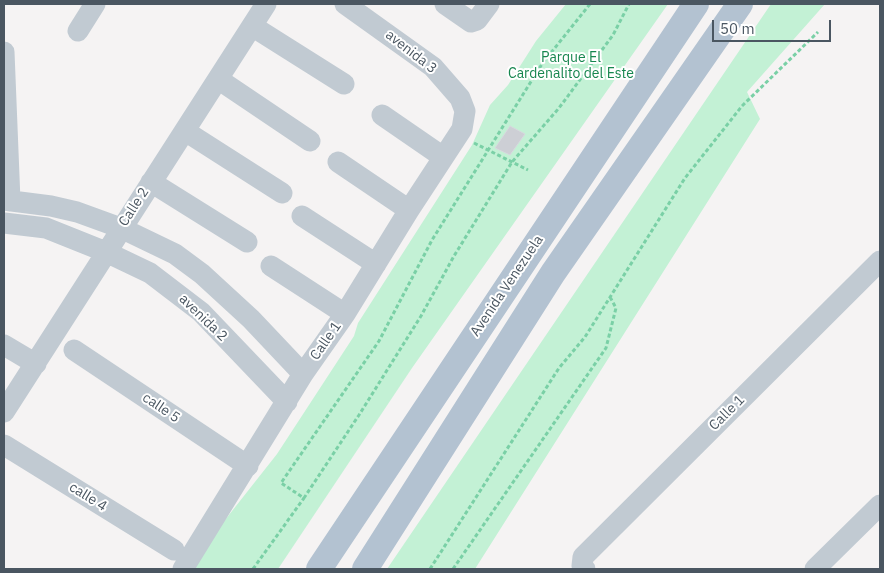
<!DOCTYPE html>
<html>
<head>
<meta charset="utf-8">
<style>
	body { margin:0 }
	#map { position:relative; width:884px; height:573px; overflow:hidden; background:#f5f3f3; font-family:"IBM Plex Sans",sans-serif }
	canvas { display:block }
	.frame { position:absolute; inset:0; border:5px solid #4a5661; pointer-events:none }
	.scale { position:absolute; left:712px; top:20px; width:119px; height:22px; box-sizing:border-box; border:2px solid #4a5661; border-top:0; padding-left:6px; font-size:15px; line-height:18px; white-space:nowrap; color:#4a5661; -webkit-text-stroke:4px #fff; paint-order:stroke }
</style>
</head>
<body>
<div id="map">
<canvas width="884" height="573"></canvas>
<div class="frame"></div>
<div class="scale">50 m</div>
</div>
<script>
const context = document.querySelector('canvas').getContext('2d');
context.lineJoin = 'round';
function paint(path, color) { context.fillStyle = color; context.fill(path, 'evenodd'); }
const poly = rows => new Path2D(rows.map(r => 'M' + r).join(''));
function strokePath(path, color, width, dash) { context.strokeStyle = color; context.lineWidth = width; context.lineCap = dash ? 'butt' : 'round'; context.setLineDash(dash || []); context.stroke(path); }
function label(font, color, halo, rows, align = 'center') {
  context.font = font + ' "IBM Plex Sans",sans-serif'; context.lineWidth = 4; context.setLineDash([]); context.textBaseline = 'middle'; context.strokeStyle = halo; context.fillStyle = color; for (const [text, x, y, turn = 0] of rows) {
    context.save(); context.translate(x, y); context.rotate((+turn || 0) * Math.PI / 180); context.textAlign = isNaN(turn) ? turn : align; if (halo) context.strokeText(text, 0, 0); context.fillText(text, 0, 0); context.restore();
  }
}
const green = poly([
	[566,4,668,4,412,368,278,569,192,569,221,525,277,454,354,336,358,323,472,145,490,105,508,85,536,41],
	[771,4,825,4,747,92,760,119,475,569,387,569]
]);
const building = poly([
	[510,126,525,134,510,155,495,148,510,126]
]);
const path = poly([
	[590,4,542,64,432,240,379,341,281,483,304,498,359,415,421,316,454,256,512,162,559,108,613,35,629,4],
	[474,143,528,170],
	[253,569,304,498],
	[430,569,559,368,585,337,685,178,742,106,818,32],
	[453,569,606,348,616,308,610,297]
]);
const minor = poly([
	[445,4,471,22,477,20,489,4],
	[252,26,344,84],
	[78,31,95,4],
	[4,52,10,201],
	[218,79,310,141],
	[382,115,443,157],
	[185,131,282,193],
	[338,162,409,210],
	[151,182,247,242],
	[4,200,51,206,77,212,121,228,175,254,202,274,251,319,303,374],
	[302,216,376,264],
	[4,223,46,228,106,252,150,273,201,312,287,402],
	[271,266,345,314],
	[4,345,36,364],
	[74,350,248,466],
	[4,412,266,4],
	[4,445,174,550],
	[183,569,303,374,345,314,409,210,462,129,465,111,460,98,433,67,345,4],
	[585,569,582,566,583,557,880,261],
	[815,569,880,505]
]);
const major = poly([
	[319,569,696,4],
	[365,569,553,273,740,4]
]);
const streetNames = [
	["avenida 3",411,52,38],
	["Calle 2",134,207,-57],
	["Avenida Venezuela",507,286,-56],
	["avenida 2",203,318,44],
	["Calle 1",326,341,-55],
	["calle 5",161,408,34],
	["Calle 1",727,413,-45],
	["calle 4",88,497,32]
];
const parkNames = [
	["Parque El",571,58],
	["Cardenalito del Este",571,74]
];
paint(green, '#c3f1d5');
paint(building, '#cdcfd5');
strokePath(building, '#d7d9de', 1);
strokePath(path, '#7ad0a6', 3, [4, 2.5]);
strokePath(minor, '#c1cad2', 21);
strokePath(major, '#b3c2d1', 26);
label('14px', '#4a5661', '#fff', streetNames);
label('14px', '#17864f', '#fff', parkNames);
</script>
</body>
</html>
